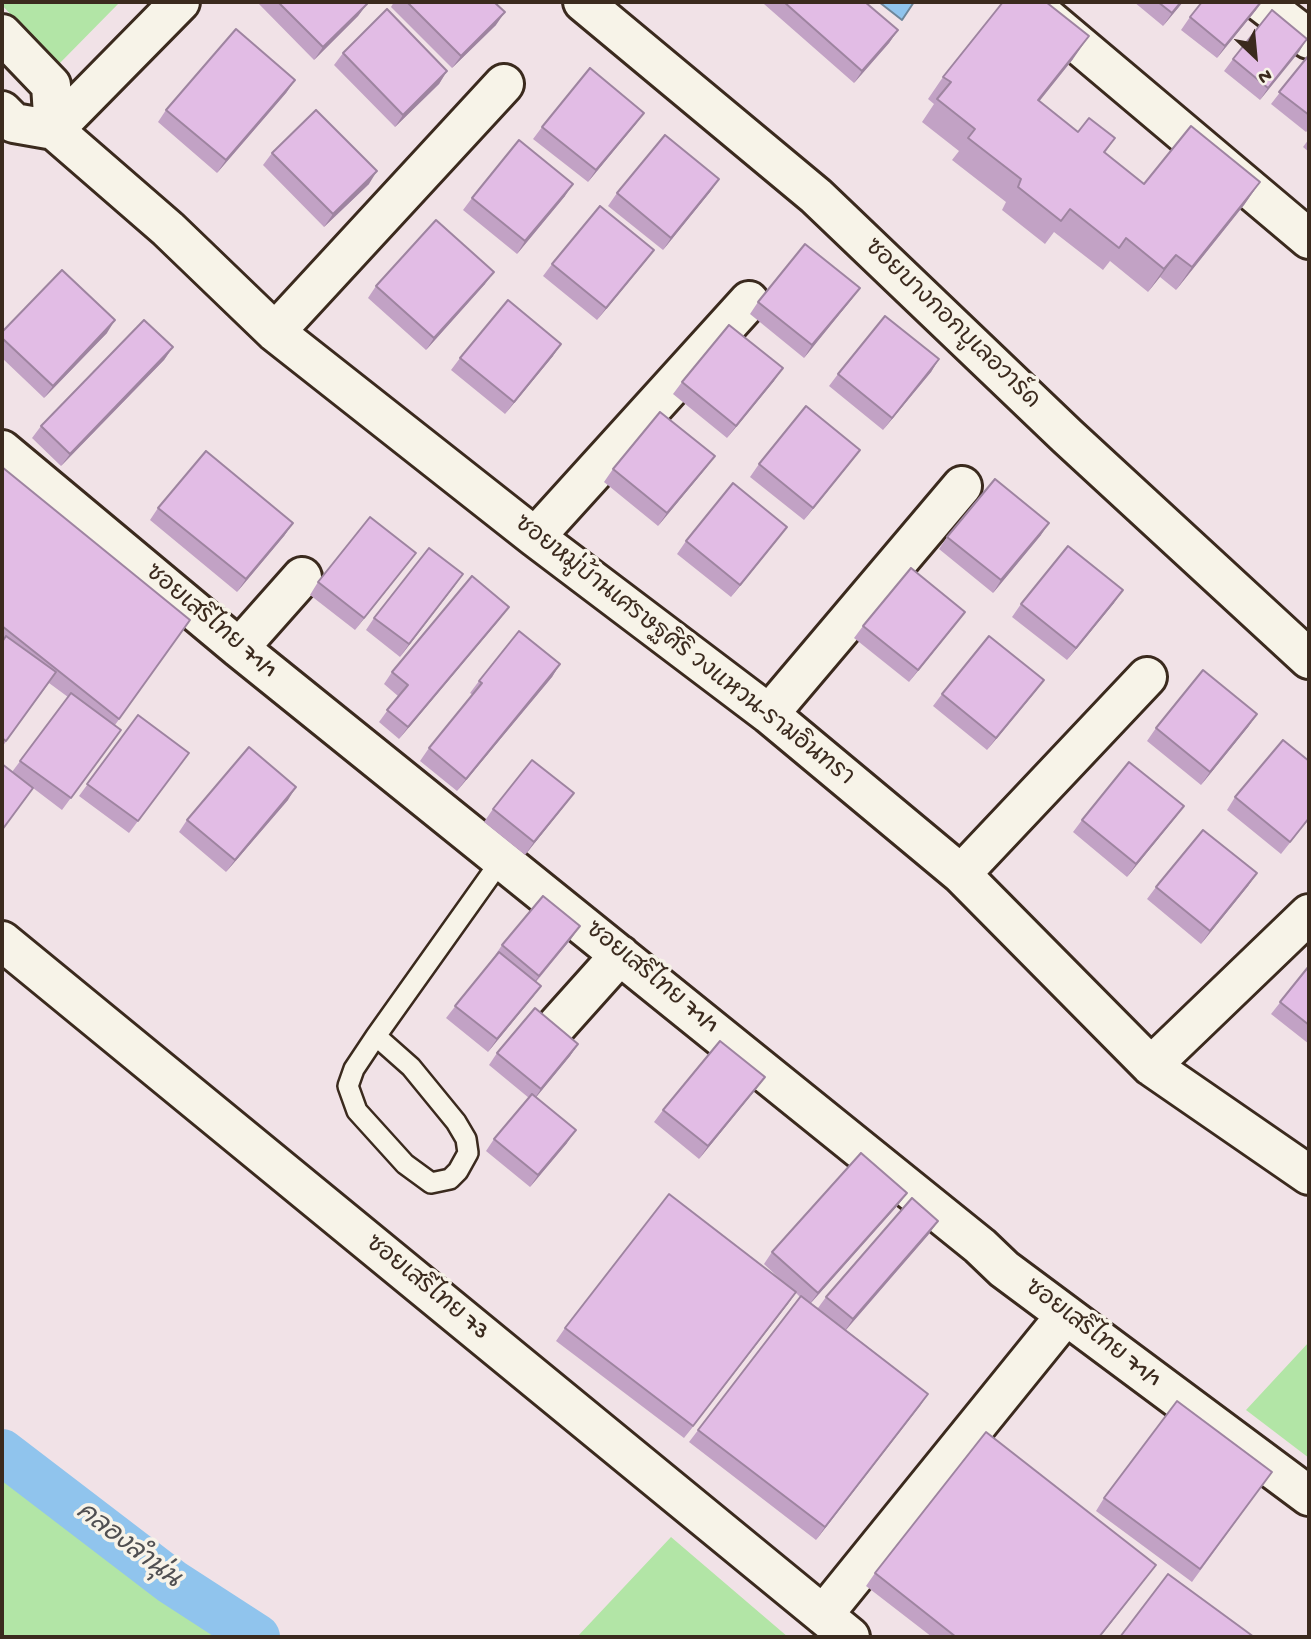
<!DOCTYPE html>
<html>
<head>
<meta charset="utf-8">
<style>
	body { margin:0 }
	#map { position:relative; width:1311px; height:1639px; overflow:hidden; background:#f1e2e7; font-family:"Gochi Hand",sans-serif }
	canvas { display:block }
	.frame { position:absolute; inset:0; border:4px solid #3b2a1e; pointer-events:none }
	.north { position:absolute; left:1220px; top:21px; width:70px; height:70px; -webkit-text-stroke:5px #f7f3e8; paint-order:stroke; rotate:154deg; font-size:19px; font-weight:700; line-height:28px; text-align:center; color:#3b2a1e }
	.north::after { content:''; display:block; margin:auto; width:24px; height:32px; background:#3b2a1e; clip-path:polygon(50% 0,100% 100%,50% 72%,0 100%) }
</style>
</head>
<body>
<div id="map">
<canvas width="1311" height="1639"></canvas>
<div class="frame"></div>
<div class="north">N</div>
</div>
<script>
const context = document.querySelector('canvas').getContext('2d');
context.lineJoin = 'round';
function paint(path, color) { context.fillStyle = color; context.fill(path, 'evenodd'); }
const poly = rows => new Path2D(rows.map(r => 'M' + r).join(''));
function strokePath(path, color, width, dash) { context.strokeStyle = color; context.lineWidth = width; context.lineCap = dash ? 'butt' : 'round'; context.setLineDash(dash || []); context.stroke(path); }
function label(font, color, halo, rows, align = 'center') {
  context.font = font + ' "Gochi Hand","Playpen Sans Thai",sans-serif'; context.lineWidth = 7; context.setLineDash([]); context.textBaseline = 'middle'; context.strokeStyle = halo; context.fillStyle = color; for (const [text, x, y, turn = 0] of rows) {
    context.save(); context.translate(x, y); context.rotate((+turn || 0) * Math.PI / 180); context.textAlign = isNaN(turn) ? turn : align; if (halo) context.strokeText(text, 0, 0); context.fillText(text, 0, 0); context.restore();
  }
}
const green = poly([
	[2,2,120,2,57,66,2,5],
	[1309,1342,1309,1458,1246,1410],
	[2,1479,216,1637,2,1637],
	[671,1537,788,1637,577,1637]
]);
const water = poly([
	[879,2,914,2,902,20,879,2]
]);
const canal = poly([
	[2,1452,172,1582,257,1637]
]);
const lane = poly([
	[376,1036,411,1067,456,1122,466,1139,468,1153,458,1171,450,1179,431,1183,405,1164,357,1111,348,1086,354,1069,376,1036,502,859]
]);
const street = poly([
	[583,2,816,196,1067,436,1309,659],
	[1028,2,1309,239],
	[1261,2,1309,39],
	[2,34,51,85,54,130],
	[2,111,14,123,54,130,168,229,275,332,535,537,769,714,961,874,1151,1066,1309,1175],
	[54,130,180,2],
	[275,332,504,84],
	[2,450,239,648,980,1246,1004,1269,1309,1496],
	[535,537,749,301],
	[239,648,302,577],
	[769,714,962,486],
	[961,874,1147,677],
	[2,941,850,1637],
	[551,1032,620,955],
	[1151,1066,1309,914],
	[823,1615,1066,1315]
]);
const wall = poly([
	[257,2,365,2,367,4,358,16,314,60],
	[394,2,494,2,496,25,452,68,391,7],
	[766,2,865,2,898,30,889,43,854,83,764,4],
	[1134,2,1183,2,1163,26],
	[1256,10,1217,58,1181,30,1190,17],
	[1307,39,1260,100,1224,71,1233,59],
	[343,53,447,71,439,84,395,127,334,65],
	[1309,55,1309,129,1306,132,1271,104],
	[1073,59,1039,101,1078,132,1115,138,1105,153,1144,184,1260,182,1244,205,1176,290,1160,277,1148,292,1110,261,1103,270,1054,232,1045,244,1002,210,1006,202,952,160,959,151,922,122,934,104,928,99,943,77],
	[295,80,286,93,217,173,158,122,166,110],
	[644,113,635,125,588,182,533,139,542,127],
	[1309,139,1309,152,1303,147],
	[272,153,369,184,324,227,263,165],
	[719,179,710,192,663,250,608,206,617,193],
	[565,196,517,254,463,210,472,198],
	[654,250,645,262,597,320,543,276,552,264],
	[485,284,426,350,368,298,376,286],
	[860,288,851,300,804,358,750,314,758,302],
	[2,332,107,333,44,398,2,358],
	[173,347,164,360,61,466,32,438,41,426],
	[553,356,505,414,451,370,460,358],
	[939,359,931,372,883,430,829,386,838,374],
	[774,381,727,438,673,394,682,382],
	[715,456,706,468,658,526,604,482,613,469],
	[851,462,804,520,750,477,759,464],
	[2,467,190,620,115,725,121,730,62,810,12,772,68,697,49,683,2,747],
	[158,508,293,523,284,536,237,592,150,520],
	[1041,535,993,593,939,549,947,537],
	[778,539,731,597,677,554,686,541],
	[416,553,355,630,310,595,318,582],
	[463,574,400,657,366,630,374,618],
	[1114,603,1067,660,1012,617,1021,604],
	[500,619,399,739,379,722,398,696,384,684,392,672],
	[956,624,909,682,854,638,863,626],
	[560,664,552,677,457,791,420,761,429,748,473,695,470,693,479,681],
	[1044,680,1035,692,987,750,933,706,942,694],
	[1257,714,1248,727,1201,785,1147,741,1156,728],
	[138,715,189,753,129,833,79,796],
	[1235,797,1309,819,1281,854,1227,810],
	[288,800,226,872,179,832,187,820],
	[565,805,525,855,484,822,493,809],
	[1184,806,1175,818,1127,877,1073,832,1082,820],
	[1257,873,1248,886,1201,944,1147,899,1156,887],
	[571,939,536,982,541,986,532,998,488,1052,446,1018,494,957,502,945],
	[1309,966,1309,1044,1271,1014],
	[578,1044,570,1056,536,1097,567,1143,530,1187,486,1151,494,1139,529,1098,489,1065,497,1053],
	[765,1077,756,1089,699,1159,654,1122,663,1110],
	[907,1193,898,1205,811,1303,818,1308,826,1297,929,1234,846,1330,928,1394,816,1540,689,1442,800,1297,796,1293,684,1438,556,1341,565,1328,782,1281,764,1264,772,1252],
	[1272,1472,1192,1582,1096,1511,1104,1498],
	[1156,1565,1100,1637,932,1637,866,1586,875,1573]
]);
const shadedWall = poly([
	[1181,2,1183,2,1163,26,1172,13],
	[1262,2,1256,10,1217,58,1225,46],
	[367,4,358,16,314,60,323,47],
	[505,12,496,25,452,68,461,56],
	[898,30,889,43,854,83,862,71],
	[1089,36,1073,59,1022,123,1038,100],
	[1307,39,1299,52,1260,100,1268,88],
	[447,71,439,84,395,127,403,115],
	[295,80,286,93,217,173,226,160],
	[644,113,635,125,588,182,596,170],
	[377,171,369,184,324,227,333,214],
	[719,179,710,192,663,250,671,238],
	[1260,182,1244,205,1176,290,1192,267],
	[573,184,565,196,517,254,525,241],
	[654,250,645,262,597,320,606,308],
	[1176,255,1160,277,1148,292,1164,269],
	[494,272,485,284,426,350,434,338],
	[860,288,851,300,804,358,812,345],
	[115,320,107,333,44,398,53,386],
	[561,344,553,356,505,414,514,402],
	[173,347,164,360,61,466,70,454],
	[939,359,931,372,883,430,892,418],
	[783,368,774,381,727,438,736,426],
	[860,450,851,462,804,520,813,508],
	[715,456,706,468,658,526,667,513],
	[293,523,284,536,237,592,246,579],
	[1049,523,1041,535,993,593,1001,580],
	[787,527,778,539,731,597,740,585],
	[416,553,407,565,355,630,364,618],
	[463,574,454,587,400,657,409,644],
	[1123,590,1114,603,1067,660,1076,648],
	[509,607,500,619,399,739,408,727],
	[965,612,956,624,909,682,918,670],
	[560,664,552,677,457,791,466,779],
	[1044,680,1035,692,987,750,996,738],
	[1257,714,1248,727,1201,785,1210,772],
	[296,787,288,800,226,872,235,860],
	[574,793,565,805,525,855,534,842],
	[1184,806,1175,818,1127,877,1136,864],
	[1257,873,1248,886,1201,944,1210,931],
	[580,926,571,939,530,988,539,976],
	[541,986,532,998,488,1052,497,1039],
	[578,1044,570,1056,533,1101,541,1089],
	[765,1077,756,1089,699,1159,708,1146],
	[576,1130,567,1143,530,1187,538,1175],
	[907,1193,898,1205,809,1305,818,1293],
	[938,1221,929,1234,844,1332,853,1319],
	[796,1292,788,1304,684,1438,693,1426],
	[928,1394,920,1406,816,1540,825,1527],
	[1156,1565,1100,1637,1099,1637]
]);
const building = poly([
	[278,2,365,2,367,4,323,47,278,2],
	[407,2,494,2,505,12,461,56,407,2],
	[784,2,865,2,898,30,862,71,784,2],
	[1003,2,1046,2,1089,36,1038,100,1078,132,1089,118,1115,138,1104,152,1144,184,1191,126,1260,182,1192,267,1176,255,1164,269,1126,238,1119,248,1070,209,1061,221,1018,187,1021,179,968,138,975,129,937,99,951,82,943,77,1003,2],
	[1158,2,1181,2,1172,13,1158,2],
	[1202,2,1261,2,1225,46,1190,17,1202,2],
	[387,9,447,71,403,115,343,53,387,9],
	[1272,10,1307,39,1268,88,1233,59,1272,10],
	[236,29,295,80,226,160,166,110,236,29],
	[1309,55,1309,115,1279,92,1309,55],
	[590,68,644,113,596,170,542,127,590,68],
	[316,110,377,171,333,214,272,153,316,110],
	[665,135,719,179,671,238,617,193,665,135],
	[519,140,573,184,525,241,472,198,519,140],
	[600,206,654,250,606,308,552,264,600,206],
	[436,220,494,272,434,338,376,286,436,220],
	[805,244,860,288,812,345,758,302,805,244],
	[62,270,115,320,53,386,2,338,2,332,62,270],
	[508,300,561,344,514,402,460,358,508,300],
	[885,316,939,359,892,418,838,374,885,316],
	[144,320,173,347,70,454,41,426,144,320],
	[729,325,783,368,736,426,682,382,729,325],
	[806,406,860,450,813,508,759,464,806,406],
	[660,412,715,456,667,513,613,469,660,412],
	[206,451,293,523,246,579,158,508,206,451],
	[2,467,190,620,119,719,2,626,2,467],
	[995,479,1049,523,1001,580,947,537,995,479],
	[733,483,787,527,740,585,686,541,733,483],
	[370,517,416,553,364,618,318,582,370,517],
	[1068,546,1123,590,1076,648,1021,604,1068,546],
	[429,548,463,574,409,644,374,618,429,548],
	[911,568,965,612,918,670,863,626,911,568],
	[472,576,509,607,408,727,387,710,408,685,392,672,472,576],
	[519,631,560,664,466,779,429,748,482,683,479,681,519,631],
	[6,636,56,672,6,741,2,738,2,642,6,636],
	[989,636,1044,680,996,738,942,694,989,636],
	[1203,670,1257,714,1210,772,1156,728,1203,670],
	[71,693,121,730,71,798,20,761,71,693],
	[138,715,189,753,138,821,87,784,138,715],
	[1283,740,1309,761,1309,818,1290,842,1235,797,1283,740],
	[249,747,296,787,235,860,187,820,249,747],
	[532,760,574,793,534,842,493,809,532,760],
	[1129,762,1184,806,1136,864,1082,820,1129,762],
	[2,764,33,788,2,830,2,764],
	[1203,830,1257,873,1210,931,1156,887,1203,830],
	[543,896,580,926,539,976,502,945,543,896],
	[499,952,541,986,497,1039,455,1006,499,952],
	[1309,966,1309,1025,1280,1002,1309,966],
	[535,1008,578,1044,541,1089,497,1053,535,1008],
	[720,1041,765,1077,708,1146,663,1110,720,1041],
	[532,1094,576,1130,538,1175,494,1139,532,1094],
	[861,1153,907,1193,818,1293,772,1252,861,1153],
	[669,1194,796,1292,693,1426,565,1328,669,1194],
	[912,1198,938,1221,853,1319,826,1297,912,1198],
	[801,1296,928,1394,825,1527,698,1430,801,1296],
	[1177,1401,1272,1472,1200,1569,1104,1498,1177,1401],
	[986,1432,1156,1565,1099,1637,956,1637,875,1573,986,1432],
	[1168,1574,1254,1637,1120,1637,1168,1574]
]);
const streetNames = [
	["ซอยบางกอกบูเลอวาร์ด",951,325,44],
	["ซอยเสรีไทย 71/1",210,623,40],
	["ซอยหมู่บ้านเศรษฐศิริ วงแหวน-รามอินทรา",683,652,38],
	["ซอยเสรีไทย 71/1",651,979,39],
	["ซอยเสรีไทย 73",426,1289,39],
	["ซอยเสรีไทย 71/1",1092,1335,37]
];
const waterNames = [
	["คลองลำนุ่น",127,1547,37]
];
paint(green, '#b2e5a6');
paint(water, '#90c4ed');
strokePath(water, '#6e869a', 2);
strokePath(canal, '#90c4ed', 46);
strokePath(lane, '#3b2a1e', 24);
strokePath(street, '#3b2a1e', 44);
strokePath(lane, '#f7f3e8', 19);
strokePath(street, '#f7f3e8', 38);
paint(wall, '#c2a2c5');
paint(shadedWall, '#9e84a0');
paint(building, '#e2bce5');
strokePath(building, '#9e84a0', 2);
label('24px', '#3b2a1e', '#f7f3e8', streetNames);
label('italic 26px', '#505052', '#f7f3e8', waterNames);
</script>
</body>
</html>
